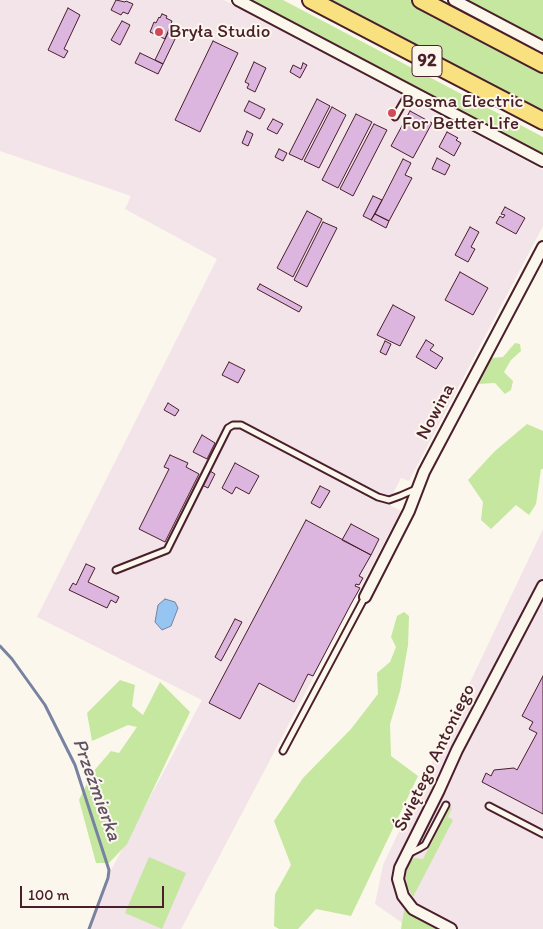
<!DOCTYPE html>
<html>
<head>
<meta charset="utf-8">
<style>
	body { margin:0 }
	#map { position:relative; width:543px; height:929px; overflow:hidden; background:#fbf7ec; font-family:Itim,sans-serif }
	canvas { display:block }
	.scale { position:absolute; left:20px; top:886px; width:144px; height:22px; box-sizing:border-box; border:2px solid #4a1f2b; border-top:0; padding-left:6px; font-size:15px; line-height:18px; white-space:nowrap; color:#4a1f2b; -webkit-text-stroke:4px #fbf7ec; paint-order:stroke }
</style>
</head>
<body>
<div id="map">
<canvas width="543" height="929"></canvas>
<div class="scale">100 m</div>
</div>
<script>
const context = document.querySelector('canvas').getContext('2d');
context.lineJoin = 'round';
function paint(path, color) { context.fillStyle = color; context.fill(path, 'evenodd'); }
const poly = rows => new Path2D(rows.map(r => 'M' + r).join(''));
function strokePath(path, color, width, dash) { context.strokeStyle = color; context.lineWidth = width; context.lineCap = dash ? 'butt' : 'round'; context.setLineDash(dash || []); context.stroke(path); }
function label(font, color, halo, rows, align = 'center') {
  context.font = font + ' Itim,sans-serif'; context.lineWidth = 4; context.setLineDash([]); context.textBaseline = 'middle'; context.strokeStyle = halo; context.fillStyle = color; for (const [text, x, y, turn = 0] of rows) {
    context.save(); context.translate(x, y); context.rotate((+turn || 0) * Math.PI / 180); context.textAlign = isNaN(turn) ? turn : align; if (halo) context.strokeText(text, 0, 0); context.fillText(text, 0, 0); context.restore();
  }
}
const built = poly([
	[0,0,224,0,543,170,543,226,409,481,401,478,390,499,242,422,239,426,401,511,181,929,89,929,109,874,202,700,37,617,217,259,125,209,131,196,0,151],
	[543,529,543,929,411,929,375,904,383,865]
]);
const green = poly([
	[246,0,283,0,543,137,543,157,351,54],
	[321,0,410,0,478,36,543,70,543,118],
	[467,0,543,0,543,40],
	[515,343,520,344,521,351,511,360,504,372,513,381,511,390,505,394,495,383,477,384,491,358,503,357],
	[527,424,543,431,543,469,541,469,536,504,529,515,516,505,491,529,481,520,483,502,468,480,495,451],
	[404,612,409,616,408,645,400,691,390,724,391,756,418,776,351,916,316,909,298,929,279,929,274,926,275,894,291,865,274,821,303,778,351,729,378,694,377,673,390,662,396,647,391,637,397,616],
	[120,680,135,685,132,706,143,715,160,682,190,712,127,844,109,863,96,863,79,800,92,773,111,751,119,753,137,727,128,725,92,741,87,713],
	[450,807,452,808,448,817,453,820,413,897,407,886,406,876,407,870,411,861,415,858,423,859],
	[149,857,186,873,162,929,125,913],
	[404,910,415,918,439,929,401,929]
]);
const water = poly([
	[165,599,175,602,178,608,171,626,162,630,155,622,158,605,165,599]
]);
const stream = poly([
	[0,646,12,659,45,705,75,765,109,870,108,878,89,929]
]);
const building = poly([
	[116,0,125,2,126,1,133,4,128,14,123,12,121,15,111,10,116,0],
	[68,8,80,15,64,49,68,51,64,58,48,50,68,8],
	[162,14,167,16,166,18,172,21,165,39,150,32,154,22,156,23,159,17,160,18,162,14],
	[122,21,130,25,120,45,111,40,122,21],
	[168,33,176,37,163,64,155,60,168,33],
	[213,41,238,53,200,132,175,120,213,41],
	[140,53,163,64,158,74,135,63,140,53],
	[254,62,266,68,255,92,247,88,249,84,245,82,254,62],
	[303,63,307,65,300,78,290,72,293,65,301,69,303,63],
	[317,99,330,106,302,160,289,154,317,99],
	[249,101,265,109,260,119,244,111,249,101],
	[332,107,346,115,319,168,304,161,332,107],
	[410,111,432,123,413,158,391,146,410,111],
	[356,114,372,122,338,188,322,180,356,114],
	[273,119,283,124,277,134,267,129,273,119],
	[374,124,387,130,353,196,340,189,374,124],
	[247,131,253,134,248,146,242,143,247,131],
	[447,132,458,138,456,140,461,143,454,156,439,147,447,132],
	[279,149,287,153,283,161,275,157,279,149],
	[437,158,450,165,445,175,432,169,437,158],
	[403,159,411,163,405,175,412,178,389,221,375,214,403,159],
	[373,196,382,200,371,220,363,216,373,196],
	[505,207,525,218,516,234,496,223,500,216,503,218,505,215,501,214,505,207],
	[307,211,322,219,293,277,277,268,307,211],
	[375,214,389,221,386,228,371,220,375,214],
	[323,222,337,228,307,287,294,280,323,222],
	[470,227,479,232,471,247,475,249,468,262,455,255,470,227],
	[460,272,488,288,473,315,445,300,460,272],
	[260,284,302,307,299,312,257,289,260,284],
	[393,305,415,317,400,346,377,335,393,305],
	[426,340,434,345,430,350,443,358,436,369,416,357,426,340],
	[385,341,391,344,386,355,380,352,385,341],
	[229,362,245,370,238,383,222,375,229,362],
	[168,403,179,410,175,416,164,410,168,403],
	[202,435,215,443,207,459,193,452,202,435],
	[170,455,188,463,186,467,199,474,165,542,139,529,169,469,164,467,170,455],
	[235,463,259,476,249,494,236,487,232,494,222,488,235,463],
	[210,471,215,474,208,488,202,485,210,471],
	[320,486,330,491,320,508,311,503,320,486],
	[306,520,371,555,359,576,363,578,359,585,356,584,355,586,360,588,351,604,313,676,308,674,294,702,259,683,240,719,209,703,306,520],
	[351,524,379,539,371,555,342,540,351,524],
	[86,564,95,568,88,582,119,597,116,603,111,600,107,608,69,590,73,583,76,585,86,564],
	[235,619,242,622,221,661,215,657,235,619],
	[543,676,543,814,482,782,486,773,491,776,494,770,514,768,517,770,537,733,529,729,533,722,522,716,543,676]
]);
const lane = poly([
	[395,117,410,91],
	[116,570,167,550,228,428,233,425,241,425,378,497,389,500,400,496,416,489],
	[283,751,365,597],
	[489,806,543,834],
	[408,854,420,848,425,845,446,805]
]);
const street = poly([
	[238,0,543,161],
	[454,0,543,47],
	[365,597,409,511,424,472,543,247],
	[451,929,413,909,403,896,398,879,400,868,439,790,457,750,543,586]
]);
const primary = poly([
	[311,0,543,121],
	[421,0,543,64]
]);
const markers = [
	[159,32,5,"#d1495b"],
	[392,113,5,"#d1495b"]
];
const shields = [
	[427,61,30]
];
const shieldNames = [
	["92",427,61]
];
const poiNames = [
	["Bryła Studio",169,32],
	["Bosma Electric",402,102],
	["For Better Life",402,124]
];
const streetNames = [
	["Nowina",436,412,-62],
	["Świętego Antoniego",435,758,-64]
];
const waterNames = [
	["Przeźmierka",96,790,70]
];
paint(built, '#f2e4e8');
paint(green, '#c6e79f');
paint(water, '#95c5f0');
strokePath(water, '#7783a1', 1);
strokePath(stream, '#7783a1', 3);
paint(building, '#ddb6df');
strokePath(building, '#4a1f2b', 1);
strokePath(lane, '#4a1f2b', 9);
strokePath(street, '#4a1f2b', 14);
strokePath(primary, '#4a1f2b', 20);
strokePath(lane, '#fbf7ec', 5);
strokePath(street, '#fbf7ec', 10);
strokePath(primary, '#fae180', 16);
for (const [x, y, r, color] of markers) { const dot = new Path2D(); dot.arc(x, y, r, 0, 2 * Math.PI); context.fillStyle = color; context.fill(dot); strokePath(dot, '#fbf7ec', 2); }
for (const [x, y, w] of shields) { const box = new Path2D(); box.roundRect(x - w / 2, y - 15.5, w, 31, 4); context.fillStyle = '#fbf7ec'; context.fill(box); strokePath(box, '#4a1f2b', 1); }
label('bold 18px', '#4a1f2b', null, shieldNames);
label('19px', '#4a1f2b', '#fbf7ec', poiNames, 'left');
label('19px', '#4a1f2b', '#fbf7ec', streetNames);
label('italic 20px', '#605166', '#fbf7ec', waterNames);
</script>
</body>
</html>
